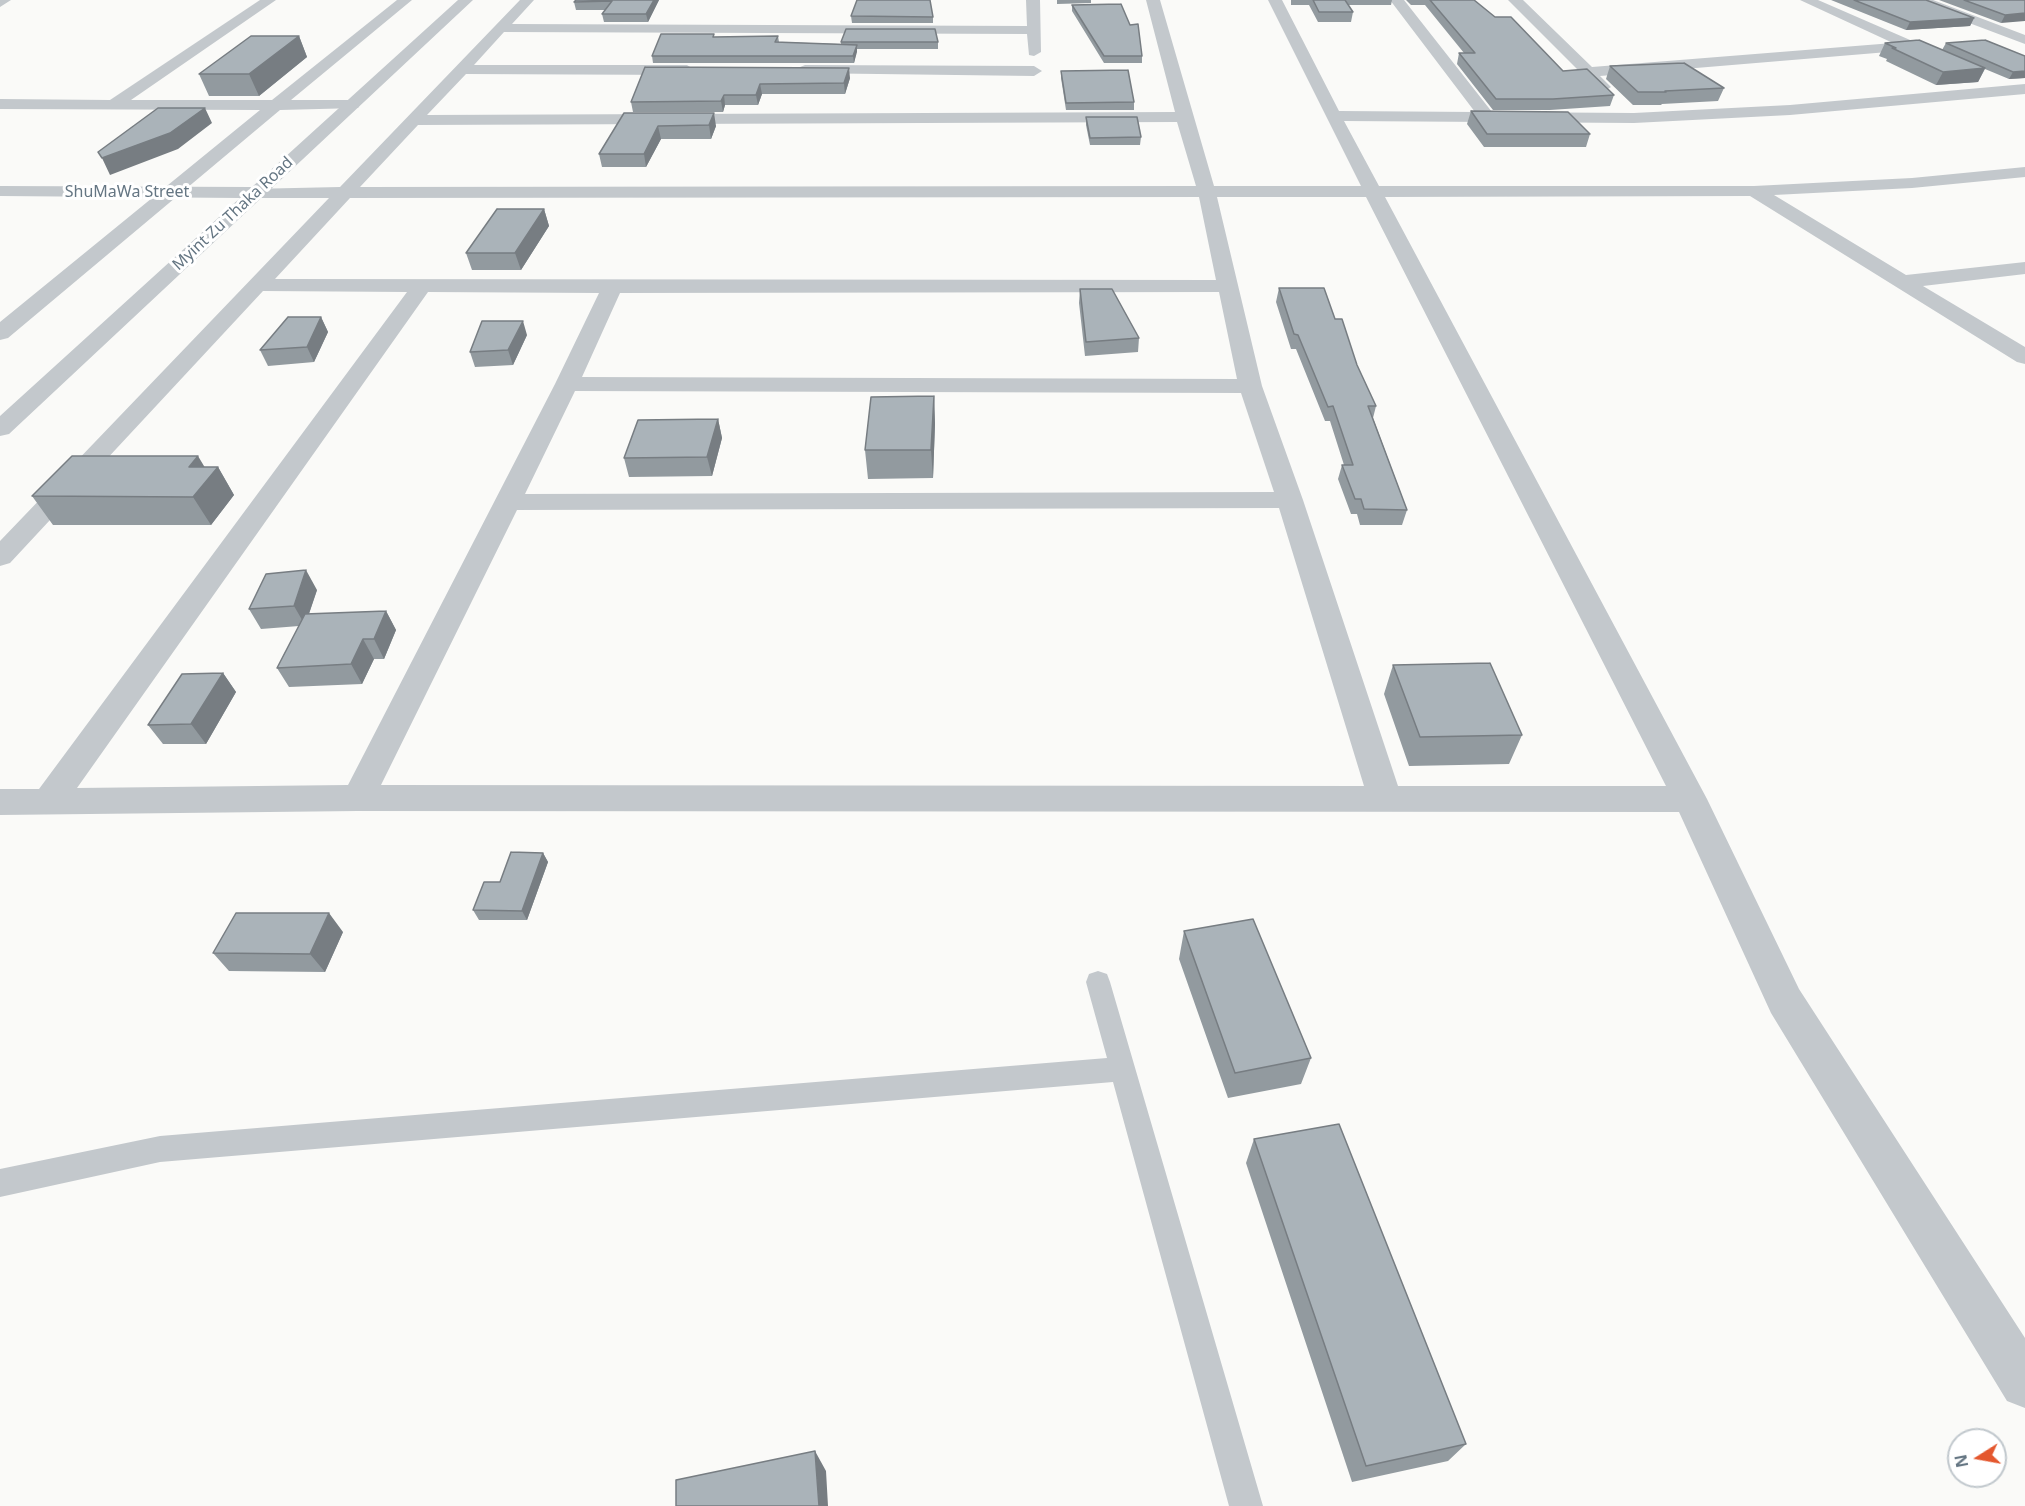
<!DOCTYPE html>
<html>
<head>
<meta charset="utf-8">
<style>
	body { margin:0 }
	#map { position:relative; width:2025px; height:1506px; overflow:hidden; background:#fafaf8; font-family:"Noto Sans",sans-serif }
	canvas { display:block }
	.north { position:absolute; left:1947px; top:1428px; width:60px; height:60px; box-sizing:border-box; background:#fff; border:2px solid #c1c8cd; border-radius:50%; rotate:259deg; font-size:16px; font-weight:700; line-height:24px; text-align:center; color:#657683 }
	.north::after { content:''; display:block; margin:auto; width:21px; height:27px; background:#e4572e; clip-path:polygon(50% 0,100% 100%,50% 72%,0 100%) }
</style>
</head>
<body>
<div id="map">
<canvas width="2025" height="1506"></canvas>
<div class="north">N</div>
</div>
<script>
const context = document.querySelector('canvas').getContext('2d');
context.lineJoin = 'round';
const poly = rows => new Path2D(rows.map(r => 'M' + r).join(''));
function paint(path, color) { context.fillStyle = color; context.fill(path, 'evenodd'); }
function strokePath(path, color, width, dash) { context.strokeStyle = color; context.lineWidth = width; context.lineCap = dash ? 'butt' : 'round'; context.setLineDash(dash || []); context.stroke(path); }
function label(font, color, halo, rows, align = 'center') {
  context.font = font + ' "Noto Sans",sans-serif'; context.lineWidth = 6; context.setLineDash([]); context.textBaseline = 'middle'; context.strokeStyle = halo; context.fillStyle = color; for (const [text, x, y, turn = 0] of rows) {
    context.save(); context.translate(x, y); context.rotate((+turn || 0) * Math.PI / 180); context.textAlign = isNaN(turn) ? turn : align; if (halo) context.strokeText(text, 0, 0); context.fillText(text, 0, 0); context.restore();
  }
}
const service = poly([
	[1098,971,1107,974,1110,982,1263,1506,1229,1506,1113,1082,160,1162,0,1197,0,1169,160,1136,1107,1058,1086,982,1089,974,1098,971]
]);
const minor = poly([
	[0,0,11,0,0,7,0,0],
	[260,0,276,0,131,100,272,100,397,0,412,0,291,100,352,100,360,105,358,108,280,110,8,338,0,340,0,322,260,110,0,109,0,99,110,100,260,0],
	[520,0,534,0,512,24,1027,26,1026,0,1040,0,1041,52,1034,56,1029,55,1027,34,504,32,474,65,687,65,695,70,687,75,466,74,427,115,1175,112,1146,0,1160,0,1214,186,1361,186,1268,0,1282,0,1339,111,1475,112,1390,0,1404,0,1492,112,1634,113,1790,105,2025,84,2025,94,1790,115,1634,123,1344,121,1379,186,1754,186,1912,178,2025,167,2025,177,1912,188,1774,195,1906,275,2025,262,2025,274,1923,286,2025,347,2025,364,2017,362,1750,196,1385,197,1707,799,1799,989,2025,1338,2025,1408,2007,1401,1771,1013,1679,812,358,811,0,815,0,789,39,789,407,292,263,291,10,563,0,566,0,541,329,198,255,198,249,197,246,193,249,189,340,187,520,0],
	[1177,122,1196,186,360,187,418,125,1177,122],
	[1199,197,1216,280,275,279,350,198,1199,197],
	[1217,197,1366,197,1666,786,1398,786,1303,500,1262,386,1217,197],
	[428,292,599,293,555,384,348,785,77,788,428,292],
	[1219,292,1237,379,582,377,620,293,1219,292],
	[575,391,1241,393,1274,492,525,494,575,391],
	[1279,508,1364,786,381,785,517,510,1279,508],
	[1508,0,1523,0,1592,67,1893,43,1800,0,1818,0,1917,43,1919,46,1912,50,1600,76,1611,87,1603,92,1598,90,1508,0],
	[1914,0,1933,0,2025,35,2025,44,1916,3,1914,0],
	[805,65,1034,66,1042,71,1034,76,800,73,797,70,800,67,805,65]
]);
const tertiary = poly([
	[458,0,473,0,9,434,0,436,0,416,240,198,0,196,0,186,252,187,458,0]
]);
const wall = poly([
	[576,0,659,0,648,22,604,22,602,14,606,10,576,10,574,2],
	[1057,0,1091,0,1091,3,1057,4],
	[1291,0,1392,0,1391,5,1348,5,1353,12,1351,22,1318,22,1309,5,1291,5],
	[1406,0,1474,0,1563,71,1614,95,1610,106,1550,110,1493,110,1457,64,1459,53,1464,53,1425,5,1411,5],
	[1831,0,1926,0,1974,18,1970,26,1906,30],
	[1939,0,2025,0,2001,23],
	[1072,5,1130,25,1142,56,1142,63,1104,63,1072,11],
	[851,16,933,17,933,23,852,23],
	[299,36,307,57,259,96,209,96,199,74],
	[778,36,779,42,841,44,841,42,938,42,938,49,857,49,854,63,653,63,652,56,715,37],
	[1885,43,1942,50,1946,43,2025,56,2025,78,2009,79,1985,69,1978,82,1936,85,1886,61,1887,59,1879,56],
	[1610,66,1724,88,1718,101,1662,104,1661,105,1633,105,1606,79],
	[645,67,850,78,845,94,762,94,758,105,725,105,723,112,633,112,631,102],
	[1061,71,1134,102,1134,110,1066,110,1061,78],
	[1471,111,1590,134,1586,147,1484,147,1467,124],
	[624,113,716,126,711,139,661,139,646,167,602,167,599,154],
	[1086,117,1141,137,1140,145,1090,145,1086,125],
	[544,209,549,226,521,270,472,270,466,253],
	[1279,288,1335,319,1376,406,1373,418,1407,510,1402,525,1360,525,1357,514,1351,514,1338,479,1342,465,1344,465,1330,421,1325,421,1296,349,1291,349,1276,302],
	[1080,289,1139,338,1138,352,1085,356,1079,303],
	[321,317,328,332,314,362,268,366,260,350],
	[527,335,513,365,475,367,470,352],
	[934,396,935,424,933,478,868,479,865,450],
	[718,419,722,438,712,476,629,477,624,458],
	[205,467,218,467,234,495,211,525,53,525,32,496],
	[317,590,309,614,386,611,396,630,384,659,374,659,362,684,289,687,277,668,299,626,261,629,249,609],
	[1393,665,1522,735,1509,764,1409,766,1384,694],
	[223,673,236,692,206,744,163,744,148,725],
	[543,853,548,862,527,920,479,920,473,910,500,882],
	[1184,931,1311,1058,1301,1084,1228,1098,1179,959],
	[343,932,325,972,229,971,213,953],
	[1254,1139,1466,1444,1448,1461,1352,1482,1246,1163]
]);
const shadedWall = poly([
	[654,0,659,0,648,22,646,14],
	[2025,13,2025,21,2001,23,2005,15],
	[1974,18,1970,26,1906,30,1910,22],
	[299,36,307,57,259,96,249,74],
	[857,45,857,52,854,63,853,56],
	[849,68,850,78,845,94,844,83],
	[1985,68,1978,82,1936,85,1943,72],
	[2025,71,2025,78,2009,79,2013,72],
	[760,84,762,94,758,105,756,95],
	[724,95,725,105,723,112,721,101],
	[205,108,212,123,178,149,110,175,102,158],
	[714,113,716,126,711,139,709,125],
	[658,126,661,139,646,167,644,154],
	[544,209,549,226,521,270,515,253],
	[321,317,328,332,314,362,307,347],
	[523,321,527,335,513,365,508,350],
	[934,396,935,424,933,478,931,450],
	[718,419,722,438,712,476,707,457],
	[198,456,210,476,218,467,234,495,211,525,193,497,189,467],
	[306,570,317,590,305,625,294,606],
	[386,611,396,630,384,659,374,639],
	[363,639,374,659,362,684,351,664],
	[223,673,236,692,206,744,191,724],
	[543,853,548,862,527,920,522,911],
	[329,913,343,932,325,972,310,954],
	[815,1451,826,1471,828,1506,819,1506]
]);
const building = poly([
	[576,0,654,0,646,14,602,14,612,1,574,2,576,0],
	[857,0,930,0,933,17,851,16,857,0],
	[1313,0,1345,0,1353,12,1319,12,1313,0],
	[1430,0,1474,0,1495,17,1511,17,1563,71,1587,69,1614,95,1553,99,1496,99,1459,53,1475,53,1430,0],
	[1854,0,1926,0,1974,18,1910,22,1854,0],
	[1964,0,2025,0,2025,13,2005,15,1964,0],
	[1121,4,1130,25,1138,24,1142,56,1104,56,1072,5,1121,4],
	[846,29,935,29,938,42,841,42,846,29],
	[661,34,714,34,713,37,778,36,775,42,857,45,853,56,652,56,661,34],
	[251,36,299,36,249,74,199,74,251,36],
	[1919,40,1985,68,1943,72,1892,48,1896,48,1885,43,1919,40],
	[1985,40,2025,56,2025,71,2013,72,1946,43,1985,40],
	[1684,63,1724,88,1665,91,1666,92,1638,92,1610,66,1684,63],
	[645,67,849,68,844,83,760,84,756,95,724,95,721,101,631,102,645,67],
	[1128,70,1134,102,1066,103,1061,71,1128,70],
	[158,108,205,108,170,133,102,158,98,152,158,108],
	[1471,111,1568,112,1590,134,1487,134,1471,111],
	[624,113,714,113,709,125,658,126,644,154,599,154,624,113],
	[1086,117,1137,117,1141,137,1090,138,1086,117],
	[497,209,544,209,515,253,466,253,497,209],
	[1279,288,1324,288,1335,319,1342,319,1357,365,1376,406,1368,406,1407,510,1364,509,1361,499,1355,499,1342,465,1353,465,1333,406,1328,407,1298,335,1294,334,1279,288],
	[1080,289,1112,289,1139,338,1086,342,1080,289],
	[288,317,321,317,307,347,260,350,288,317],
	[482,321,523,321,508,350,470,352,482,321],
	[934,396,931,450,865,450,871,397,934,396],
	[718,419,707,457,624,458,638,420,718,419],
	[72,456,198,456,189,467,218,467,193,497,32,496,72,456],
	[306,570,294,606,249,609,266,574,306,570],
	[386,611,374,639,363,639,351,664,277,668,305,614,386,611],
	[1490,663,1522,735,1420,737,1393,665,1490,663],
	[223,673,191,724,148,725,182,674,223,673],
	[511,852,543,853,522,911,473,910,484,882,500,882,511,852],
	[236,913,329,913,310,954,213,953,236,913],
	[1253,919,1311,1058,1235,1073,1184,931,1253,919],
	[1339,1124,1466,1444,1366,1466,1254,1139,1339,1124],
	[815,1451,819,1506,676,1506,676,1480,815,1451]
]);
const farStreetnames = [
	["ShuMaWa Street",127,192],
	["Myint Zu Thaka Road",233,214,-43]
];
paint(service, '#c3c8cc');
paint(minor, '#c3c8cc');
paint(tertiary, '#c3c8cc');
paint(wall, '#929a9f');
paint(shadedWall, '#777d82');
paint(building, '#aab3b9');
strokePath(building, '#777d82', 1.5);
label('16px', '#657683', '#fff', farStreetnames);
</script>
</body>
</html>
